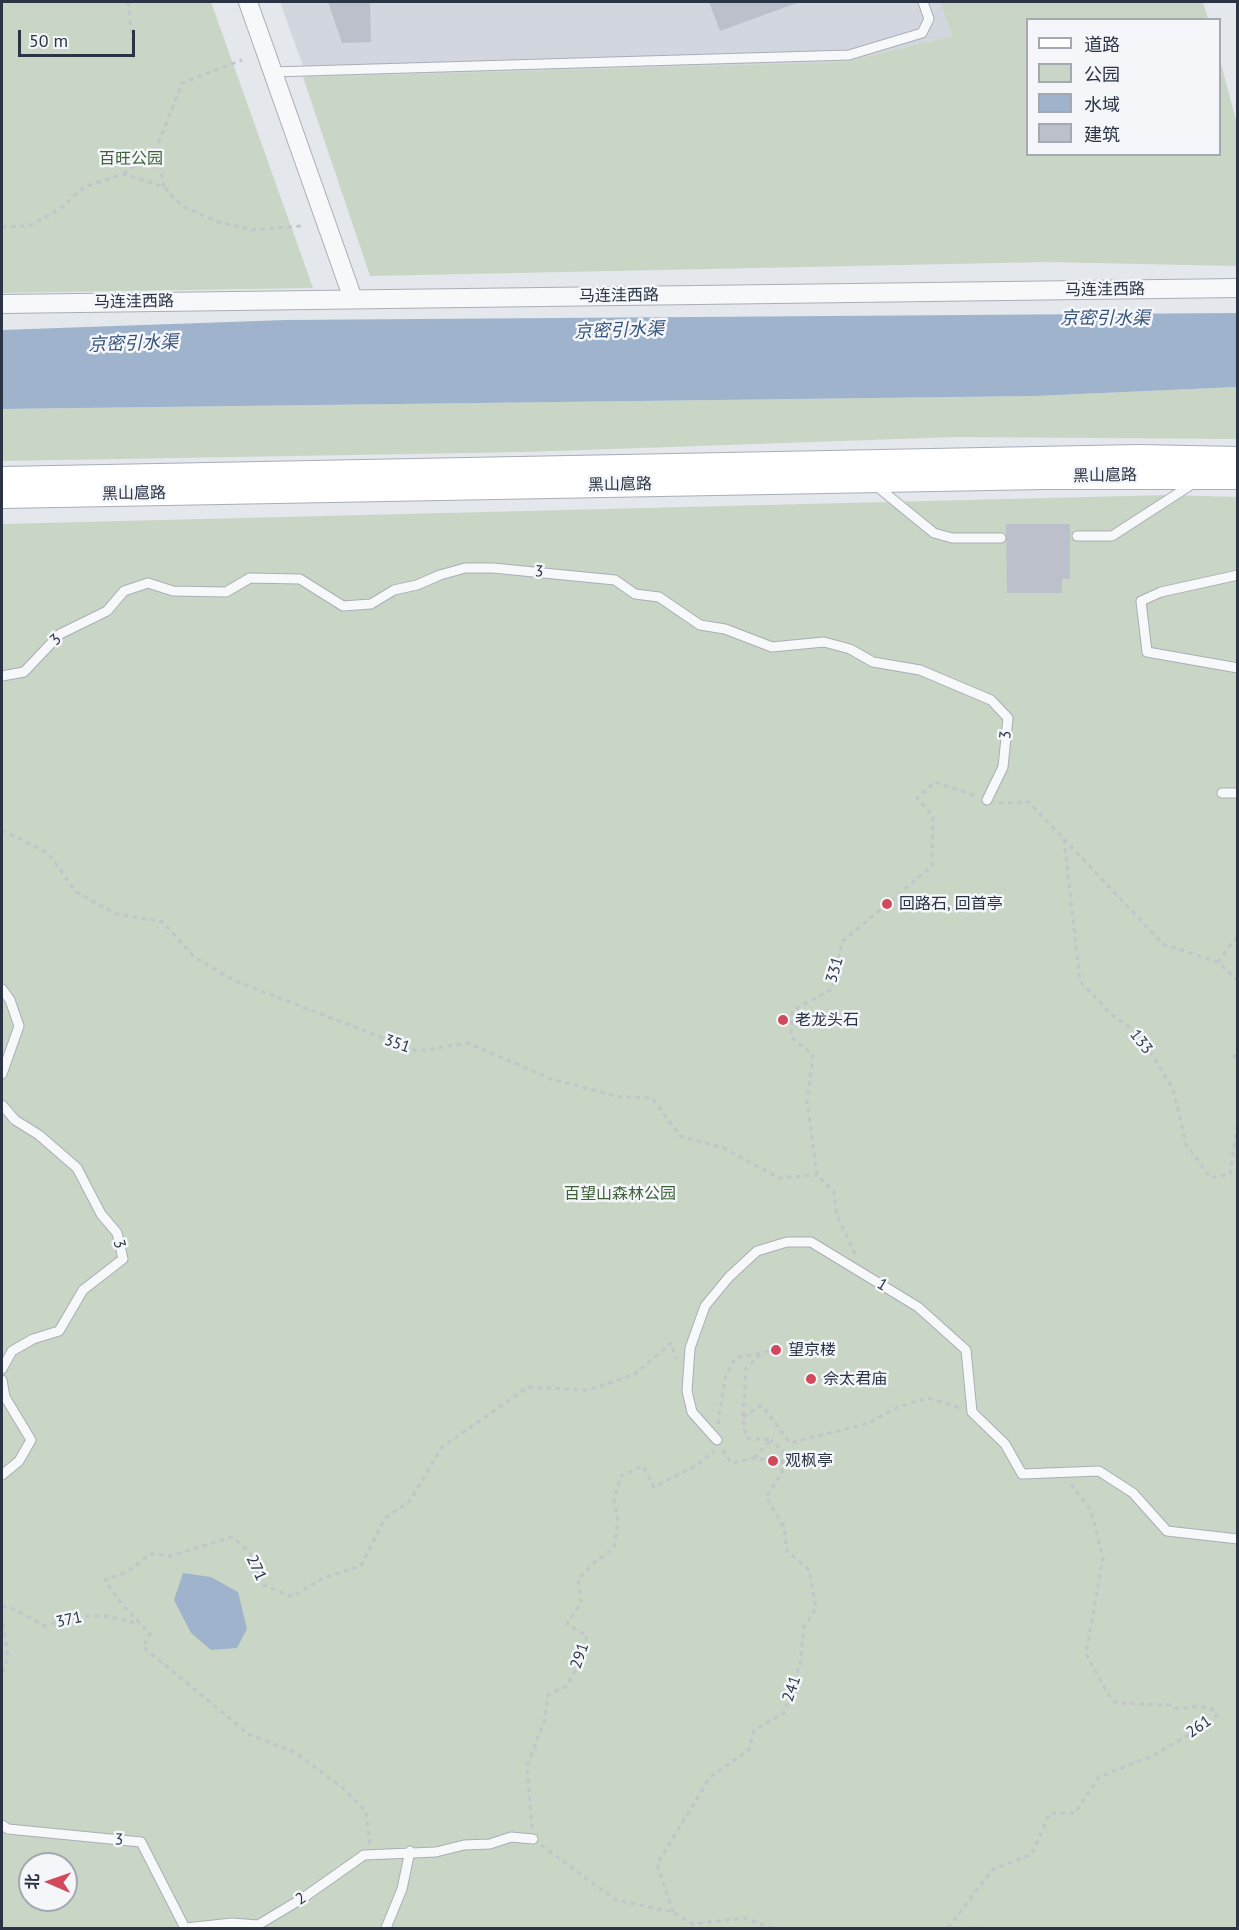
<!DOCTYPE html>
<html>
<head>
<meta charset="utf-8">
<style>
	body { margin:0 }
	#map { position:relative; width:1239px; height:1930px; overflow:hidden; background:#e4e7ec; font-family:"PT Sans","Noto Sans SC",sans-serif }
	canvas { display:block }
	.frame { position:absolute; inset:0; border:3px solid #2b3445; pointer-events:none }
	.legend { position:absolute; left:1026px; top:18px; width:195px; height:138px; box-sizing:border-box; background:#f4f6f9; border:2px solid #a4a8b1; margin:0; padding:8px 10px; list-style:none; font-size:18px; color:#2b3445 }
	.legend li { display:flex; align-items:center; gap:12px; height:30px }
	.legend b { width:30px; border:2px solid #a4a8b1 }
	.north { position:absolute; left:18px; top:1852px; width:60px; height:60px; box-sizing:border-box; background:#f4f6f9; border:2px solid #a4a8b1; border-radius:50%; rotate:272deg; font-size:16px; font-weight:700; line-height:24px; text-align:center; color:#2b3445 }
	.north::after { content:''; display:block; margin:auto; width:21px; height:27px; background:#d1495b; clip-path:polygon(50% 0,100% 100%,50% 72%,0 100%) }
	.scale { position:absolute; left:18px; top:30px; width:117px; height:27px; box-sizing:border-box; border:3px solid #2b3445; border-top:0; padding-left:8px; font-size:18px; line-height:21px; white-space:nowrap; color:#2b3445; -webkit-text-stroke:4px #f4f6f9; paint-order:stroke }
</style>
</head>
<body>
<div id="map">
<canvas width="1239" height="1930"></canvas>
<div class="frame"></div>
<ul class="legend">
<li><b style="height:8px;background:#fff"></b>道路</li>
<li><b style="height:16px;background:#c9d6c5"></b>公园</li>
<li><b style="height:16px;background:#9fb4cc"></b>水域</li>
<li><b style="height:16px;background:#bbc0ca"></b>建筑</li>
</ul>
<div class="north">北</div>
<div class="scale">50 m</div>
</div>
<script>
const context = document.querySelector('canvas').getContext('2d');
context.lineJoin = 'round';
function paint(path, color) { context.fillStyle = color; context.fill(path, 'evenodd'); }
const poly = rows => new Path2D(rows.map(r => 'M' + r).join(''));
function strokePath(path, color, width, dash) { context.strokeStyle = color; context.lineWidth = width; context.lineCap = dash ? 'butt' : 'round'; context.setLineDash(dash || []); context.stroke(path); }
function label(font, color, halo, rows, align = 'center') {
  context.font = font + ' "PT Sans","Noto Sans SC",sans-serif'; context.lineWidth = 5; context.setLineDash([]); context.textBaseline = 'middle'; context.strokeStyle = halo; context.fillStyle = color; for (const [text, x, y, turn = 0] of rows) {
    context.save(); context.translate(x, y); context.rotate((+turn || 0) * Math.PI / 180); context.textAlign = isNaN(turn) ? turn : align; if (halo) context.strokeText(text, 0, 0); context.fillText(text, 0, 0); context.restore();
  }
}
const built = poly([
	[280,2,940,2,952,36,843,62,307,77]
]);
const green = poly([
	[2,2,211,2,313,288,2,293],
	[940,2,1203,2,1208,19,1028,20,1028,154,1220,154,1220,60,1237,124,1237,266,1046,262,370,276,303,77,843,62,952,36],
	[1237,387,1238,439,955,437,526,452,2,461,2,409,1036,396],
	[1168,495,1237,497,1237,1928,2,1928,2,524],
	[30,1864,66,1864,66,1900,30,1900]
]);
const water = poly([
	[1237,313,1237,387,1036,396,2,409,2,330,285,320],
	[183,1573,211,1577,238,1592,247,1629,237,1648,211,1650,191,1633,174,1600]
]);
const building = poly([
	[328,2,370,2,371,42,342,43],
	[709,2,797,2,797,3,720,31],
	[1006,524,1070,524,1070,579,1062,579,1062,593,1007,593]
]);
const path = poly([
	[128,2,134,58],
	[124,174,157,147],
	[164,187,157,147,182,83,242,60],
	[2,227,29,226,61,208,84,187,124,174,164,187,182,206,218,222,252,230,301,226],
	[999,803,1029,802,1163,944,1218,962,1238,981],
	[2,830,48,853,76,892,116,914,163,922,194,957,235,981,417,1051,468,1043,551,1079,620,1097,652,1098,680,1136,724,1148,779,1178,817,1175],
	[1064,839,1080,981,1111,1014,1139,1034,1173,1089,1186,1144,1211,1178,1230,1174,1238,1120],
	[1218,962,1238,935],
	[1238,1046,1234,1057,1238,1062],
	[855,1254,837,1215,834,1192,817,1175,807,1101,813,1055,791,1037,792,1011,832,989,842,942,932,866,933,816,917,798,935,782,976,796],
	[743,1417,762,1405,790,1443,869,1423,898,1407,928,1398,960,1408],
	[718,1424,725,1378,735,1358,776,1350],
	[723,1450,731,1463,754,1458,773,1461],
	[754,1458,771,1440,746,1438,743,1417,746,1368,760,1355],
	[2,1606,14,1609,45,1626,78,1616,105,1616,140,1624],
	[2,1615,8,1656,2,1676],
	[532,1828,527,1766,545,1719,548,1695,567,1686,580,1662,587,1636,567,1624,581,1603,578,1579,596,1561,614,1548,618,1521,614,1499,621,1476,643,1466,654,1487,696,1466,714,1451],
	[370,1844,366,1812,342,1787,294,1752,250,1735,143,1647,150,1634,121,1603,105,1580,127,1572,150,1554,171,1556,232,1537,250,1552,261,1584,292,1597,323,1578,361,1566,385,1518,410,1501,442,1447,528,1387,589,1390,635,1374,671,1343,676,1359],
	[541,1845,616,1900,673,1912,693,1924,744,1918,772,1928],
	[673,1912,657,1864,710,1777,749,1750,754,1730,784,1713,800,1664,804,1627,816,1608,809,1570,787,1551,784,1527,766,1497,782,1473,783,1451,771,1440],
	[948,1928,992,1870,1032,1854,1050,1813,1075,1813,1099,1777,1152,1756,1213,1721,1217,1714,1212,1709,1199,1706,1178,1709,1171,1705,1117,1703,1111,1699,1086,1654,1103,1558,1091,1511,1071,1484],
	[973,1928,977,1928]
]);
const service = poly([
	[272,72,849,55,922,33,929,19,923,2],
	[874,484,934,533,952,538,1001,538],
	[1077,536,1112,536,1194,483],
	[1238,575,1161,592,1141,601,1147,652,1238,668],
	[2,676,24,672,60,634,107,611,124,591,148,583,173,591,226,592,250,578,300,579,343,606,371,604,394,590,417,585,440,575,465,568,493,568,615,580,635,594,659,597,700,625,725,629,772,647,824,642,850,649,873,662,920,670,991,700,1008,718,1003,767,987,800],
	[1222,793,1238,793],
	[2,989,10,1000,19,1026,2,1074],
	[2,1105,15,1120,39,1135,77,1168,101,1214,117,1233,123,1259,83,1290,59,1331,33,1339,12,1351,2,1369],
	[2,1380,5,1397,31,1440,19,1461,2,1475],
	[717,1440,692,1412,687,1391,690,1348,705,1306,729,1277,757,1251,787,1242,811,1242,918,1307,966,1350,972,1412,1005,1444,1022,1474,1099,1471,1133,1493,1167,1531,1238,1539],
	[2,1825,8,1829,141,1842,185,1928],
	[186,1928,232,1923,258,1925,303,1898,364,1855,436,1852,464,1845,490,1844,511,1837,533,1839],
	[386,1928,402,1889,410,1851]
]);
const minor = poly([
	[248,2,353,299],
	[2,304,1238,288]
]);
const secondary = poly([
	[2,479,1139,457,1238,459],
	[2,496,1044,477,1238,477]
]);
const markers = [
	[887,904,6,"#d1495b"],
	[783,1020,6,"#d1495b"],
	[776,1350,6,"#d1495b"],
	[811,1379,6,"#d1495b"],
	[773,1461,6,"#d1495b"]
];
const parkNames = [
	["百旺公园",131,159],
	["百望山森林公园",620,1194]
];
const streetNames = [
	["马连洼西路",1105,290,-1],
	["马连洼西路",619,296,-1],
	["马连洼西路",134,302,-1],
	["黑山扈路",1105,476,-1],
	["黑山扈路",620,485,-1],
	["黑山扈路",134,494,-1],
	["3",539,572,6],
	["3",56,640,-42],
	["3",1006,735,-84],
	["331",835,970,-74],
	["133",1141,1042,52],
	["351",397,1044,19],
	["3",119,1244,76],
	["1",882,1285,31],
	["271",256,1568,65],
	["371",69,1620,-12],
	["291",580,1656,-71],
	["241",792,1689,-71],
	["261",1199,1727,-35],
	["3",119,1840,4],
	["2",301,1899,-32]
];
const poiNames = [
	["回路石, 回首亭",899,904],
	["老龙头石",795,1020],
	["望京楼",788,1350],
	["佘太君庙",823,1379],
	["观枫亭",785,1461]
];
const waterNames = [
	["京密引水渠",1105,319],
	["京密引水渠",619,331,-2],
	["京密引水渠",133,344,-2]
];
paint(built, '#d2d6de');
paint(green, '#c9d6c5');
paint(water, '#9fb4cc');
paint(building, '#bbc0ca');
strokePath(service, '#a9aeb7', 11);
strokePath(minor, '#a9aeb7', 20);
strokePath(secondary, '#a9aeb7', 26);
strokePath(path, '#c2c5cb', 3, [4.5, 4.5]);
strokePath(service, '#f7f8fa', 9);
strokePath(minor, '#f7f8fa', 18);
strokePath(secondary, '#fff', 24);
for (const [x, y, r, color] of markers) { const dot = new Path2D(); dot.arc(x, y, r, 0, 2 * Math.PI); context.fillStyle = color; context.fill(dot); strokePath(dot, '#f4f6f9', 2); }
label('16px', '#3f6138', '#f4f6f9', parkNames);
label('16px', '#2b3445', '#f4f6f9', streetNames);
label('16px', '#2b3445', '#f4f6f9', poiNames, 'left');
label('italic 18px', '#34527a', '#f4f6f9', waterNames);
</script>
</body>
</html>
